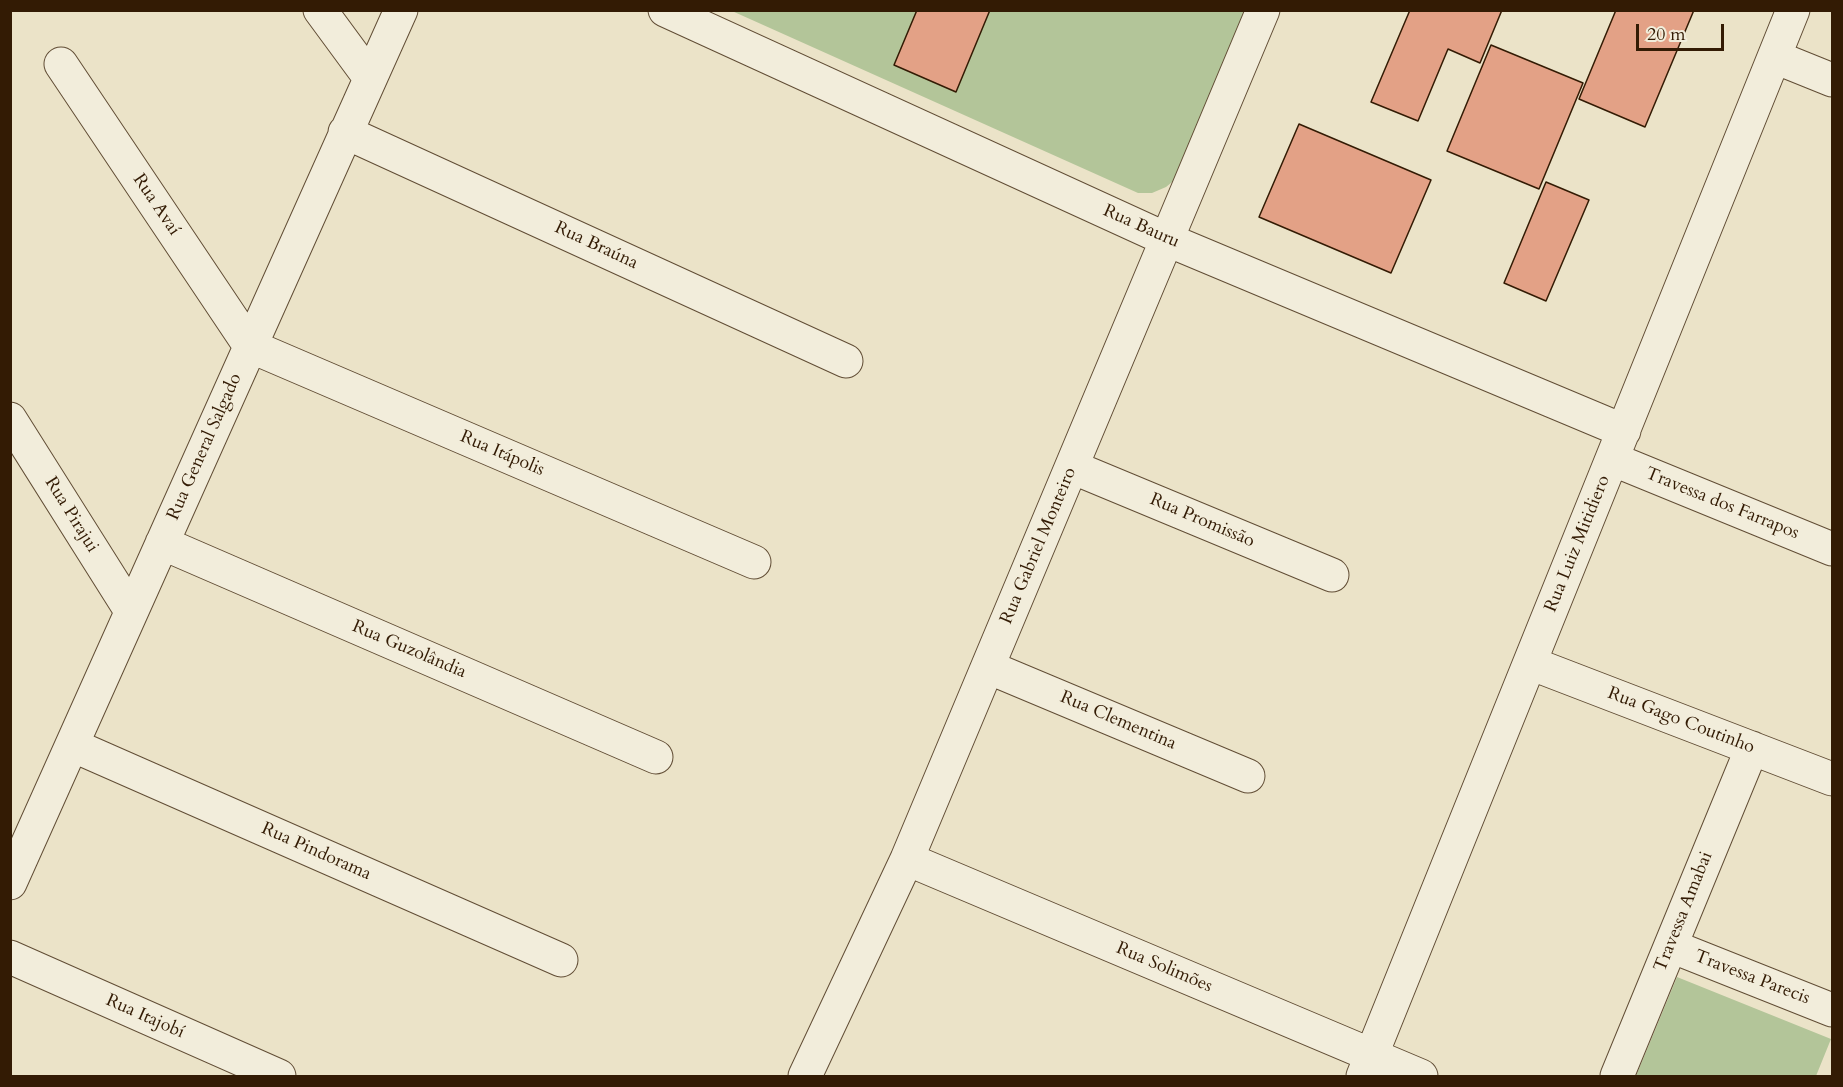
<!DOCTYPE html>
<html>
<head>
<meta charset="utf-8">
<style>
	body { margin:0 }
	#map { position:relative; width:1843px; height:1087px; overflow:hidden; background:#ebe3c8; font-family:Cardo,serif }
	canvas { display:block }
	.frame { position:absolute; inset:0; border:12px solid #331b04; pointer-events:none }
	.scale { position:absolute; left:1636px; top:24px; width:88px; height:27px; box-sizing:border-box; border:3px solid #331b04; border-top:0; padding-left:8px; font-size:18px; line-height:21px; white-space:nowrap; color:#331b04; -webkit-text-stroke:4px #f2eddb; paint-order:stroke }
</style>
</head>
<body>
<div id="map">
<canvas width="1843" height="1087"></canvas>
<div class="frame"></div>
<div class="scale">20 m</div>
</div>
<script>
const context = document.querySelector('canvas').getContext('2d');
context.lineJoin = 'round';
function paint(path, color) { context.fillStyle = color; context.fill(path, 'evenodd'); }
const poly = rows => new Path2D(rows.map(r => 'M' + r).join(''));
function strokePath(path, color, width, dash) { context.strokeStyle = color; context.lineWidth = width; context.lineCap = dash ? 'butt' : 'round'; context.setLineDash(dash || []); context.stroke(path); }
function label(font, color, halo, rows, align = 'center') {
  context.font = font + ' Cardo,serif'; context.lineWidth = 4.5; context.setLineDash([]); context.textBaseline = 'middle'; context.strokeStyle = halo; context.fillStyle = color; for (const [text, x, y, turn = 0] of rows) {
    context.save(); context.translate(x, y); context.rotate((+turn || 0) * Math.PI / 180); context.textAlign = isNaN(turn) ? turn : align; if (halo) context.strokeText(text, 0, 0); context.fillText(text, 0, 0); context.restore();
  }
}
const green = poly([
	[732,11,1247,11,1177,178,1166,187,1152,193,1138,193],
	[1677,977,1831,1039,1816,1076,1636,1076]
]);
const building = poly([
	[917,10,990,10,956,92,894,65,917,10],
	[1410,10,1502,10,1480,63,1448,49,1418,121,1371,102,1410,10],
	[1616,10,1694,10,1645,127,1579,99,1616,10],
	[1491,45,1583,83,1539,189,1447,151,1491,45],
	[1299,124,1431,180,1391,273,1259,217,1299,124],
	[1546,182,1589,200,1546,301,1504,283,1546,182]
]);
const street = poly([
	[320,10,370,78],
	[665,10,1168,240,1624,431],
	[1775,57,1832,80],
	[61,64,250,346,754,562],
	[345,132,846,361],
	[10,419,131,611],
	[1612,459,1832,549],
	[1072,467,1332,575],
	[162,543,656,757],
	[1530,663,1832,779],
	[988,667,1248,776],
	[72,745,561,960],
	[907,859,1421,1076],
	[10,883,401,10],
	[1671,946,1832,1010],
	[10,957,279,1076],
	[805,1076,907,859,1263,10],
	[1363,1076,1793,10],
	[1617,1076,1752,748]
]);
const streetNames = [
	["Rua Avaí",156,205,56],
	["Rua Bauru",1141,227,24],
	["Rua Braúna",596,246,25],
	["Rua General Salgado",205,447,-66],
	["Rua Itápolis",502,454,23],
	["Travessa dos Farrapos",1722,504,22],
	["Rua Pirajui",71,515,58],
	["Rua Promissão",1202,521,23],
	["Rua Luiz Mitidiero",1578,544,-68],
	["Rua Gabriel Monteiro",1039,546,-67],
	["Rua Guzolândia",409,650,23],
	["Rua Clementina",1118,721,23],
	["Rua Gago Coutinho",1681,721,21],
	["Rua Pindorama",316,852,24],
	["Travessa Amabai",1684,912,-68],
	["Rua Solimões",1164,968,23],
	["Travessa Parecis",1752,978,21],
	["Rua Itajobí",145,1017,24]
];
paint(green, '#b3c599');
paint(building, '#e3a186');
strokePath(building, '#331b04', 1.5);
strokePath(street, '#614d35', 35);
strokePath(street, '#f2eddb', 33);
label('18px', '#331b04', '#f2eddb', streetNames);
</script>
</body>
</html>
